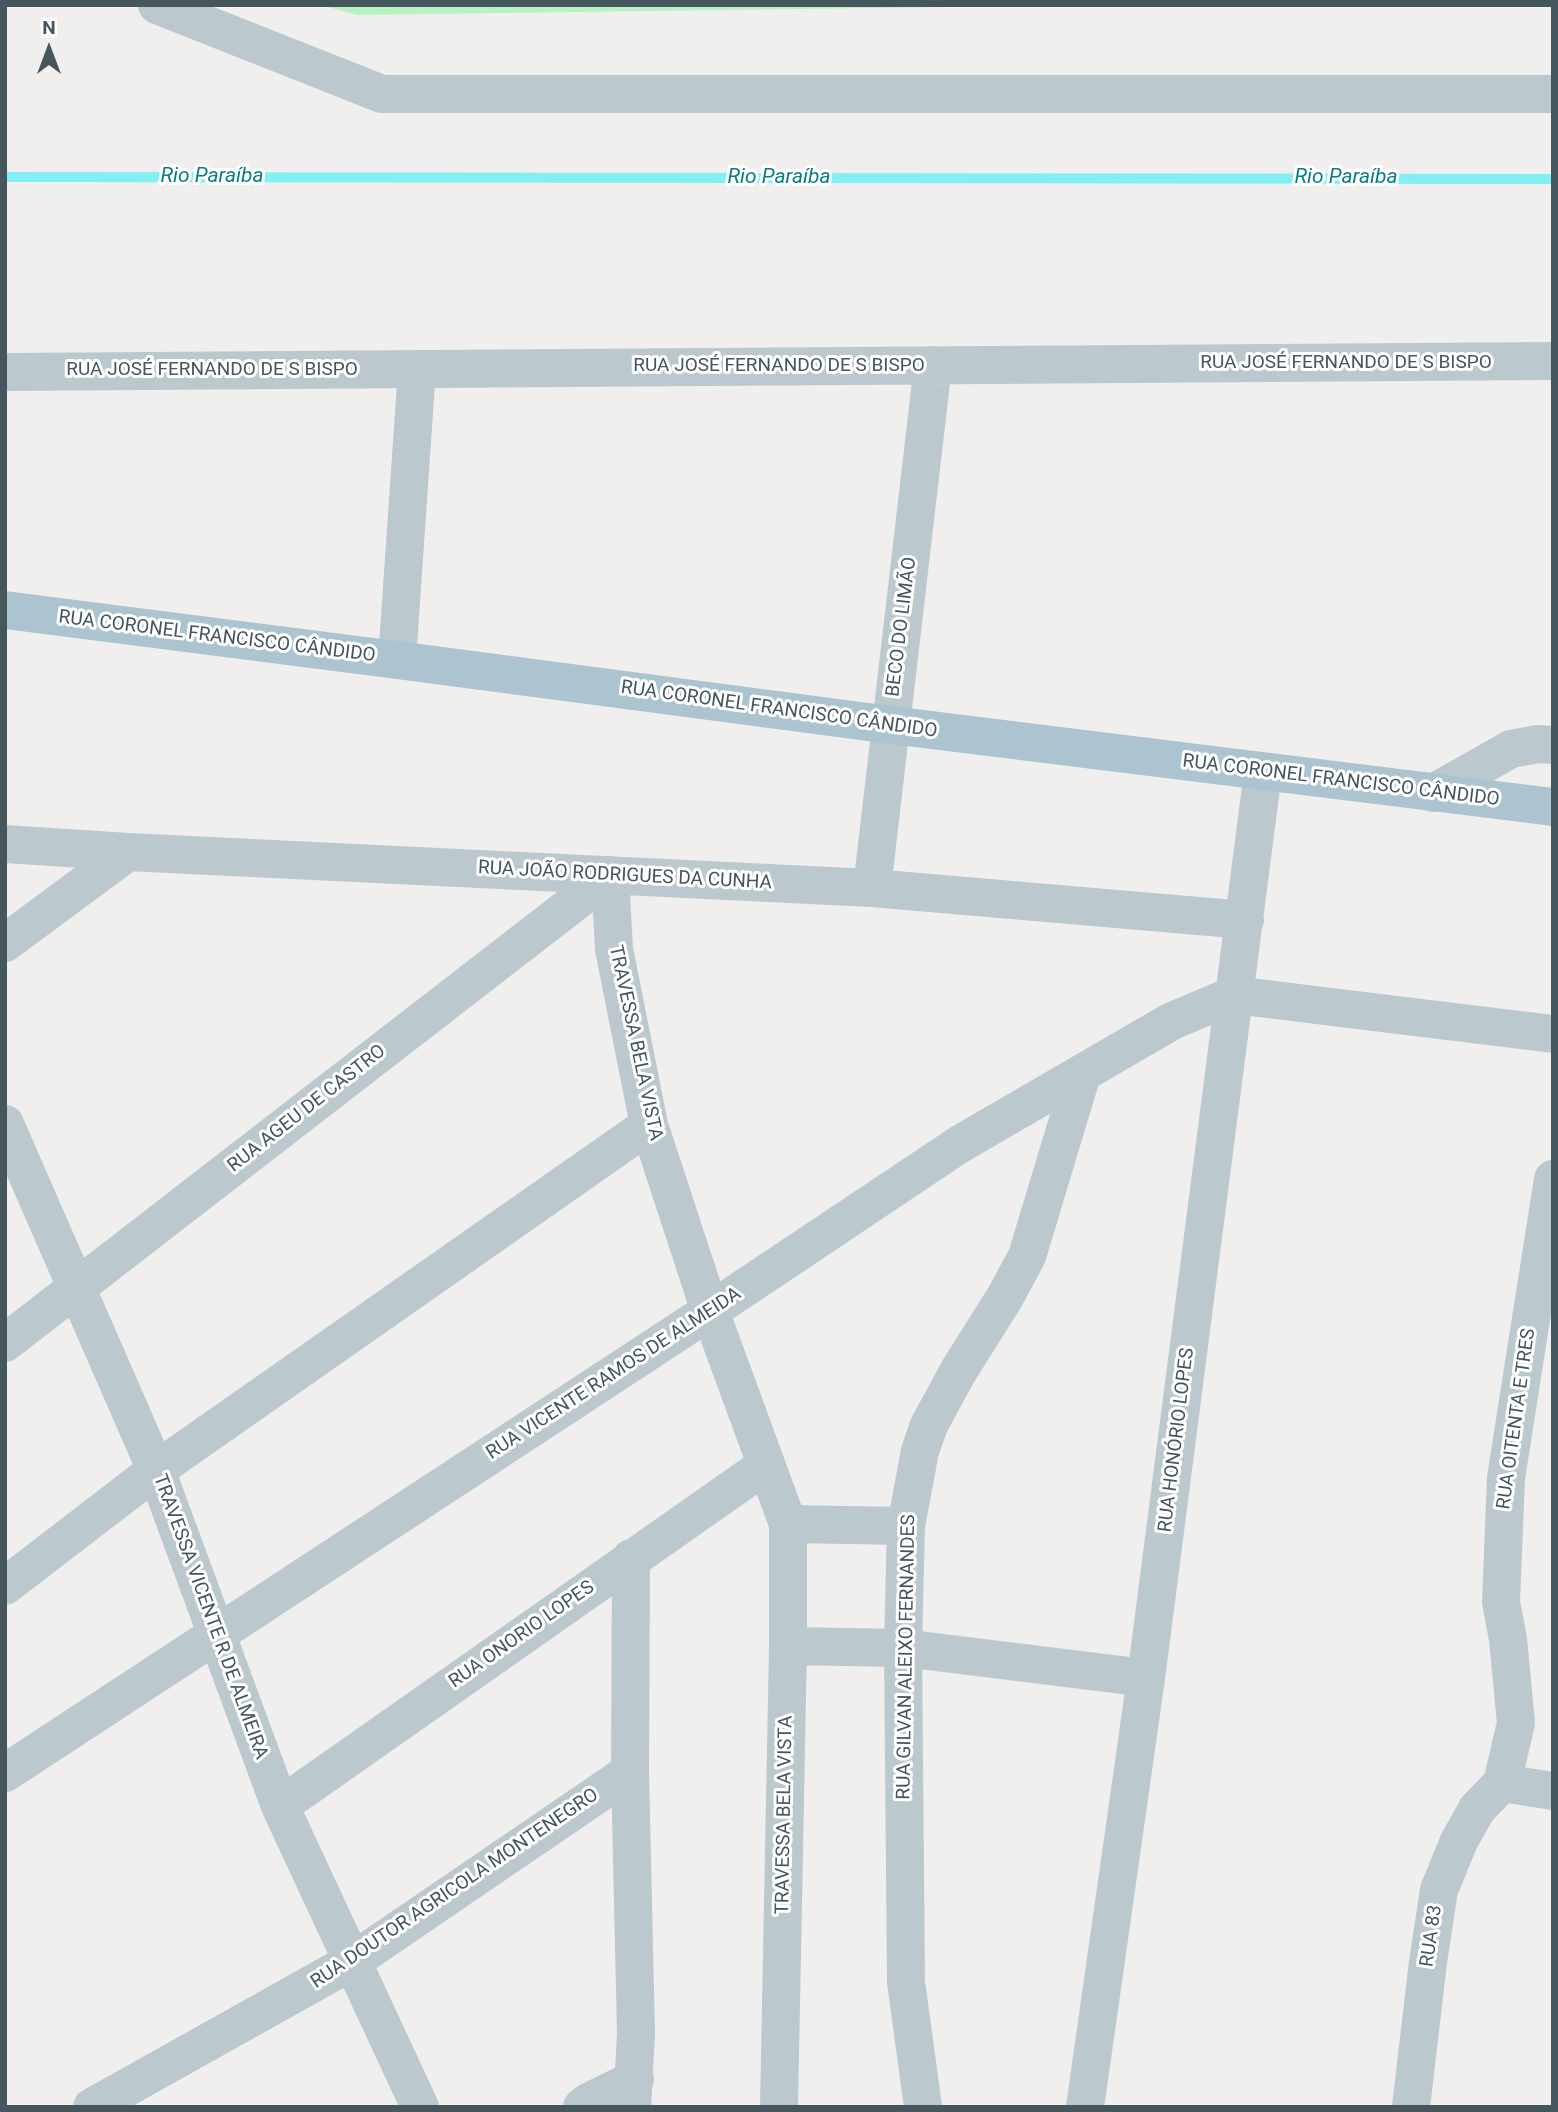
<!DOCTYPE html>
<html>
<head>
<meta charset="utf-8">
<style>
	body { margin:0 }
	#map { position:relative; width:1558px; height:2112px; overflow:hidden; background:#f1eeee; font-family:Roboto,sans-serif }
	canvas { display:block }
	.frame { position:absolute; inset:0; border:7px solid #45565d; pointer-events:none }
	.north { position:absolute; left:14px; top:14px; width:70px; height:70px; -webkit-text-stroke:5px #fff; paint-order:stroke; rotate:0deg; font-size:19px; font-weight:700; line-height:28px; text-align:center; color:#45565d }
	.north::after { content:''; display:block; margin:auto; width:24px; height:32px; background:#45565d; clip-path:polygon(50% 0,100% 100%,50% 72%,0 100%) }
</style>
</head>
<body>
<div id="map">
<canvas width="1558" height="2112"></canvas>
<div class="frame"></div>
<div class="north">N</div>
</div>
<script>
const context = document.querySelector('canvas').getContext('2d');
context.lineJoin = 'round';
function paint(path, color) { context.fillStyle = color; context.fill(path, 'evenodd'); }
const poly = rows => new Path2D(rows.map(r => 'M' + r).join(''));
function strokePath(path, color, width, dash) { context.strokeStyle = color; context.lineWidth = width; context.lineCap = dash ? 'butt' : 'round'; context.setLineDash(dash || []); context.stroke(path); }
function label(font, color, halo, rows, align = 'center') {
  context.font = font + ' Roboto,sans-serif'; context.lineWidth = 6; context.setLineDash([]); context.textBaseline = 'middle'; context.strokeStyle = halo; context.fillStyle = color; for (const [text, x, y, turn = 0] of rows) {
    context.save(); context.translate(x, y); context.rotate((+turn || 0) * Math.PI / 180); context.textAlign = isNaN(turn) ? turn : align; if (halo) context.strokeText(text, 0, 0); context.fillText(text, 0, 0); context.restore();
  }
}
const green = poly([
	[321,5,1089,5,357,15]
]);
const stream = poly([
	[5,177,1553,179]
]);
const minor = poly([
	[157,5,382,94,1553,94],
	[5,372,1553,361],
	[397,660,417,369],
	[1433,793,1511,749,1538,744,1553,745],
	[5,844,128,852,872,888,1245,920],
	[610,875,614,949,649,1125,710,1311,788,1524,788,1646,779,2107],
	[872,888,933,365],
	[5,943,128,852],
	[5,1124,156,1470,280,1806,420,2107],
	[5,1343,610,875],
	[788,1524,906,1526],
	[5,1586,156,1470,649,1125],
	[788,1646,903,1648,1146,1678],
	[630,1772,636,2033,632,2107],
	[5,1773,710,1311,960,1144,1172,1021,1234,995,1553,1034],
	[1502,1783,1516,1723,1508,1639,1501,1602,1506,1478,1553,1179],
	[1502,1783,1553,1791],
	[280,1806,766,1465],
	[92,2107,353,1961,630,1772,631,1558],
	[582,2107,590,2101,635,2079],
	[923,2107,906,1982,903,1648,906,1526,920,1451,929,1425,959,1370,1005,1297,1027,1256,1082,1074],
	[1085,2107,1146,1678,1263,772],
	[1411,2107,1428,1962,1439,1890,1459,1841,1477,1809,1502,1783]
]);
const major = poly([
	[5,610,397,660,891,725,1553,807]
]);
const streetNames = [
	["RUA JOSÉ FERNANDO DE S BISPO",1346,363],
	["RUA JOSÉ FERNANDO DE S BISPO",779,366],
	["RUA JOSÉ FERNANDO DE S BISPO",212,370],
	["BECO DO LIMÃO",902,627,-83],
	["RUA CORONEL FRANCISCO CÂNDIDO",217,637,7],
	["RUA CORONEL FRANCISCO CÂNDIDO",779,710,8],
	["RUA CORONEL FRANCISCO CÂNDIDO",1341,781,7],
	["RUA JOÃO RODRIGUES DA CUNHA",625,876,3],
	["TRAVESSA BELA VISTA",635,1043,78],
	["RUA AGEU DE CASTRO",307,1109,-38],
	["RUA VICENTE RAMOS DE ALMEIDA",614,1374,-33],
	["RUA OITENTA E TRES",1517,1419,-82],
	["RUA HONÓRIO LOPES",1177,1440,-83],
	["TRAVESSA VICENTE R DE ALMEIRA",210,1617,70],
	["RUA ONORIO LOPES",522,1635,-35],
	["RUA GILVAN ALEIXO FERNANDES",907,1657,-89],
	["TRAVESSA BELA VISTA",785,1815,-89],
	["RUA DOUTOR AGRICOLA MONTENEGRO",455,1889,-34],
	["RUA 83",1432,1936,-82]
];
const waterNames = [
	["Rio Paraíba",212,177],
	["Rio Paraíba",779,178],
	["Rio Paraíba",1346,178]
];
paint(green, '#b8f2c4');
strokePath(stream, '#82eff3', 10);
strokePath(minor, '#bbc9ce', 38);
strokePath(major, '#abc4cf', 38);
label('19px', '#45565d', '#fff', streetNames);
label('italic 21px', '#067e83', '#fff', waterNames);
</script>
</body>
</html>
